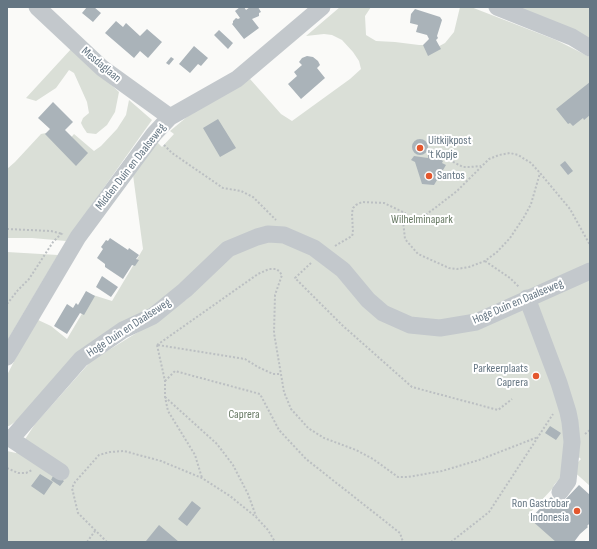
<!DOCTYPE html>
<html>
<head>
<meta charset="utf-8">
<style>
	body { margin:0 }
	#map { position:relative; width:597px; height:549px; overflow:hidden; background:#fafaf8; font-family:"Sofia Sans Condensed",sans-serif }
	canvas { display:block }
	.frame { position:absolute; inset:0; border:8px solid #657683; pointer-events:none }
</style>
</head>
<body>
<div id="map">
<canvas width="597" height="549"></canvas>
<div class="frame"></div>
</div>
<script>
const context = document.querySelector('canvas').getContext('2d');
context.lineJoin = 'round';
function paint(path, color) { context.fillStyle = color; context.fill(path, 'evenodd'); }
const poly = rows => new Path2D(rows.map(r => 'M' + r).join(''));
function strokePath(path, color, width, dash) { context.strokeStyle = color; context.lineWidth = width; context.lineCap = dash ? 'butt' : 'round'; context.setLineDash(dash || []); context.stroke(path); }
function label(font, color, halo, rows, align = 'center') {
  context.font = font + ' "Sofia Sans Condensed",sans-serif'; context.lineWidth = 4; context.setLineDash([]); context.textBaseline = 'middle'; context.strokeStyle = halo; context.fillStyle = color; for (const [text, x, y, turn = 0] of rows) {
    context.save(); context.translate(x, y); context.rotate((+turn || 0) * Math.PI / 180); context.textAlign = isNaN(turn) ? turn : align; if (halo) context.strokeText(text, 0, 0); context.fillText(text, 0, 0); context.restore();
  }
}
const green = poly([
	[340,7,371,7,365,16,366,35,376,41,395,42,419,45,428,45,432,50,445,43,454,32,460,7,471,7,556,40,590,57,590,486,571,469,581,459,576,455,564,467,567,470,554,485,553,488,528,515,558,542,7,542,7,451,16,453,35,424,91,361,156,321,187,299,240,248,243,248,234,240,220,247,199,267,176,294,150,310,107,334,66,367,39,399,18,420,9,426,7,426,7,375,36,319,51,326,67,339,93,295,112,301,143,249,133,175,157,142,162,147,174,134,170,131,188,116,250,79,281,114,292,121,350,79,361,69,359,61,353,52,342,40,332,35,324,34,306,36],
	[512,7,590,7,590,40],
	[72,48,119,92,115,112,107,125,96,134,87,133,83,127,81,123,83,118,89,113,87,102,74,73,69,70,56,88,36,101,26,98],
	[129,100,152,120,66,241,32,238,7,238,7,169,15,162,41,134,46,133,63,147,74,134,94,151,101,146,117,129,126,115],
	[7,252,58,255,7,341]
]);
const building = poly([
	[87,7,94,7,101,13,93,22,82,13],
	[240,7,244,7,246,10,250,7,258,7,261,12,259,13,259,16,252,19,259,28,244,39,232,24,233,23,233,21,236,18,238,19,240,18,235,11],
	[415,9,440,17,442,20,437,36,438,38,436,40,441,49,428,56,423,45,429,39,427,35,416,32,418,25,410,23,411,14],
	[116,21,123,27,126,23,140,36,147,29,162,42,148,58,140,51,134,58,105,33],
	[219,30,233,43,228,49,214,35],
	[194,46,208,58,201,66,198,64,190,73,179,64],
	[307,56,313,57,318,61,320,65,317,68,325,78,301,99,288,84,297,76,294,72,302,65,299,62,302,58],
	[171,57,174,59,169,65,166,63],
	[590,82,590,115,584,120,583,118,573,126,570,123,568,124,556,109],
	[53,102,73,122,65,130,88,153,76,166,45,134,50,129,38,118],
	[218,119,236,148,220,157,203,128],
	'412 147a8 8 0 1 1 16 0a8 8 0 1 1-16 0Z',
	[428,155,433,155,443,161,442,163,446,165,434,185,422,184,415,162,411,160,414,156,428,158],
	[565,161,573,171,568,175,560,165],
	[110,238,128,250,129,248,139,255,136,259,139,260,135,266,132,265,123,279,105,267,105,264,97,258,103,249,101,247,106,240,108,241],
	[102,276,118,287,111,297,96,287],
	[86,291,95,296,84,315,80,313,67,334,54,326,67,304,73,308,76,303,78,305],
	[550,426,561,433,556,440,545,433],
	[40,474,53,482,44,495,31,486],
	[54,474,64,481,60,486,51,480],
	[579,485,590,495,590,523,587,526,588,527,580,534,574,542,556,542,530,519,551,497,561,506,563,504,562,503],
	[192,501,201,508,187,526,178,519],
	[159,525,179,542,147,542,146,541]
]);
const path = poly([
	[164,145,172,153,223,188,241,191,253,197,276,220],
	[428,149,463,167,470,167,481,166],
	[403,221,421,218,435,208,457,191,489,159,499,155,510,153,518,155,531,163,540,173,570,209,590,245],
	[7,229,51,231,63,234],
	[335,246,352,236,353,233,352,213,353,208,356,205,362,202,384,203,405,213,403,221,405,239,418,254,449,268,457,269,469,267,485,261,497,252,510,238,524,217,531,204,540,173],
	[485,261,510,278,519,287],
	[311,263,295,278,342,325,412,387,498,410,512,399],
	[7,304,18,290,29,279,53,242,62,233],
	[157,345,258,274,269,269,276,269,279,271,282,275,275,295,274,333,284,392,291,409,301,420,308,428,324,438,356,450,373,459,398,477,408,477,442,471,479,460,538,437],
	[157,345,165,381,165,397,168,411,195,455,202,478],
	[158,345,245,359,258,367,273,374,281,374],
	[165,381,175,371,260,394,279,430,306,459,400,533,403,542],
	[165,397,217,444,233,465,248,494,256,516],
	[585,434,590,430],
	[7,468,18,473,26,473,32,470],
	[87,542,95,531],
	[107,542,78,513,72,488,75,482,99,455,110,452,124,451,161,461,202,478,230,496,256,517,268,530,275,542],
	[451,542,489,512,553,414]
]);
const minor = poly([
	[37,7,102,68,170,117],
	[497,7,572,37,590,48],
	[527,298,559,383,568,412,570,422,572,442,568,481,560,492],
	[7,357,78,237,154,134,170,117,237,79,322,7],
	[7,438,11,439,61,472],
	[11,439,81,359,123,330,153,316,185,290,228,249,257,237,268,234,284,235,314,248,343,270,368,300,383,313,410,325,440,328,476,322,590,271]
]);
const markers = [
	[420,148,4,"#e4572e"],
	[429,176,4,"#e4572e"],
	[536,376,4,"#e4572e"],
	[577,511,4,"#e4572e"]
];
const streetNames = [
	["Mesdaglaan",101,65,40],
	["Midden Duin en Daalseweg",131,167,-52],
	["Hoge Duin en Daalseweg",518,302,-23],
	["Hoge Duin en Daalseweg",129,328,-33]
];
const poiNames = [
	["Uitkijkpost",428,141],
	["'t Kopje",428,155],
	["Santos",437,176],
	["Parkeerplaats",528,369,"right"],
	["Caprera",528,383,"right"],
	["Ron Gastrobar",569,504,"right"],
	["Indonesia",569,518,"right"]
];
const parkNames = [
	["Wilhelminapark",422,220],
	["Caprera",244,415]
];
paint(green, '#dadfd7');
paint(building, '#aab3b9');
strokePath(path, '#bbbfc2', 2, [2, 2]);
strokePath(minor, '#c3c8cc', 17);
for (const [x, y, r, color] of markers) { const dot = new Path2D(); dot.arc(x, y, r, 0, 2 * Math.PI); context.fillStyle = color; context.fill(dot); strokePath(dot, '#fff', 1.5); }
label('12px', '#657683', '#fff', streetNames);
label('12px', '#657683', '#fff', poiNames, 'left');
label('12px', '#687a64', '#fff', parkNames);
</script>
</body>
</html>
